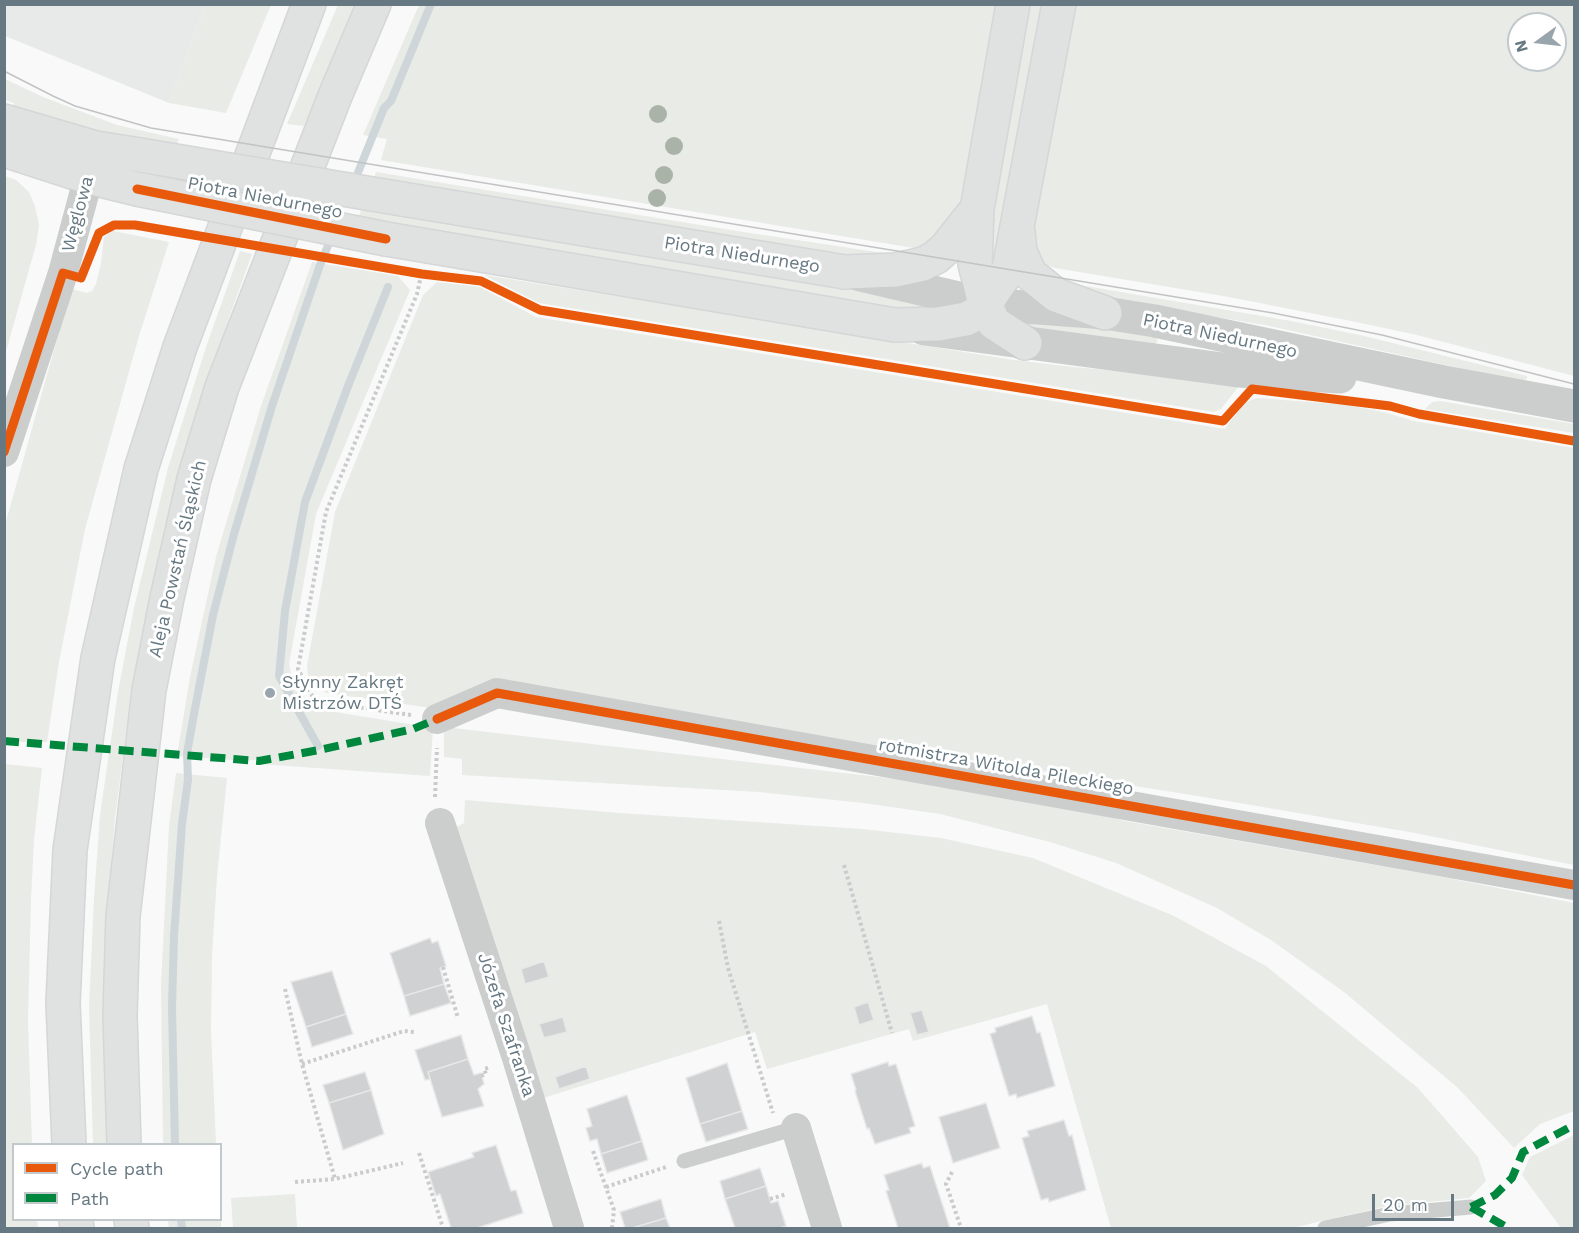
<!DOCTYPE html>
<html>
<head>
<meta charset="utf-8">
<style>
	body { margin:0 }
	#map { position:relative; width:1579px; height:1233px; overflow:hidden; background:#f9f9f9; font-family:"Work Sans",sans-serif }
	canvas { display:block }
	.frame { position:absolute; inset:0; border:6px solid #667882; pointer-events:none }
	.legend { position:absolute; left:12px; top:1143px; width:210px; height:78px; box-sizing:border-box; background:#fff; border:2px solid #c2c9cd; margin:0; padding:8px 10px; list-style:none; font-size:18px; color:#667882 }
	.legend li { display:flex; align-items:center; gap:12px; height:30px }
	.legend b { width:30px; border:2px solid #c2c9cd }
	.north { position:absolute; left:1507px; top:12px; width:60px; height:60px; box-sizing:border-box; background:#fff; border:2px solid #c2c9cd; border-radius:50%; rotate:255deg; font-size:16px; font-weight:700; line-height:24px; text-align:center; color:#667882 }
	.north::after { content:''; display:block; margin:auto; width:21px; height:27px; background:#99a5ac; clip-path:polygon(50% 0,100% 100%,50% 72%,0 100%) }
	.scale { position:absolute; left:1372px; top:1194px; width:82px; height:27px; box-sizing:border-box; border:3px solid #667882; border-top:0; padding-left:8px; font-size:18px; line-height:21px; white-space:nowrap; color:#667882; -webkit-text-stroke:4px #fff; paint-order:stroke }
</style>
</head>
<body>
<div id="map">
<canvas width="1579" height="1233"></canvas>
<div class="frame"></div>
<ul class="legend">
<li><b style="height:8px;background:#e8590c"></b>Cycle path</li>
<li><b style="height:8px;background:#00873e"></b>Path</li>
</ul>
<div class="north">N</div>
<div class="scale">20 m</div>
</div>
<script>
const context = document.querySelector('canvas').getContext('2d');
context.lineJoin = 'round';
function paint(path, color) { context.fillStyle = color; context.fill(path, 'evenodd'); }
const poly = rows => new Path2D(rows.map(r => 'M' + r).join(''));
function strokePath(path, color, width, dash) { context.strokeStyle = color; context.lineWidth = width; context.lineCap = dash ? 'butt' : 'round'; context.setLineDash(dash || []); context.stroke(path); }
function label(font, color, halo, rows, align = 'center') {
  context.font = font + ' "Work Sans",sans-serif'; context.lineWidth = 6; context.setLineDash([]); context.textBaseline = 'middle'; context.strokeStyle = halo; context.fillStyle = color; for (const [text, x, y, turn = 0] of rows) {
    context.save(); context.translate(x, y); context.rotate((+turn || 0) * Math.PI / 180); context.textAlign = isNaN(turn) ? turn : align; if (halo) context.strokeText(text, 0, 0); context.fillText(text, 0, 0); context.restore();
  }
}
const built = poly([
	[4,5,205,5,169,103,5,36]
]);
const green = poly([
	[205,5,271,5,226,113,169,103],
	[338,5,354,5,304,126,287,124],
	[419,5,999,5,962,207,926,250,381,160,387,139,363,135],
	[1029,5,1045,5,999,262,984,259],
	[1072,5,1574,5,1574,376,1417,335,1356,322,1229,297,1055,268,1045,265,1039,258,1032,237],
	[1519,24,1555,24,1555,60,1519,60],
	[5,79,43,97,117,125,179,139,177,145,87,132,11,115,14,103,5,100],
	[376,172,737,231,910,257,870,261,374,179],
	[5,176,16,180,29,192,35,206,39,225,36,245,5,355],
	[362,208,961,306,936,316,356,223],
	[113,231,169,242,139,336,85,529,59,662,47,742,5,742,5,525,71,289,87,293,92,291,96,284,101,263,104,237],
	[240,251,252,254,231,312,181,472,147,613,131,695,115,818,108,903,103,1010,108,1144,93,1144,89,1007,94,899,100,815,118,692,134,608,168,468,206,347],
	[312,262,398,276,410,290,316,514,289,664,291,674,311,708,433,728,430,776,259,764,259,759,246,761,177,756,190,677,216,557,261,406],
	[484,275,1014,360,1073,367,1242,382,1221,409,1214,412,539,303],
	[437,282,480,287,536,317,1225,429,1244,403,1257,398,1348,405,1387,413,1414,421,1574,448,1574,865,1415,833,1216,799,985,762,683,717,498,686,438,709,327,693,319,689,313,682,308,675,307,666,335,512,423,295],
	[1074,284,1291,321,1360,335,1527,376,1527,379,1518,381,1265,325,1082,295],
	[1007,314,1155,337,1158,341,1155,344,1036,333],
	[1440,401,1574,424,1574,433,1425,409,1432,402],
	[444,727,1018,793,1125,821,1432,875,1574,903,1574,1111,1540,1124,1514,1148,1458,1088,1344,992,1271,940,1217,908,1116,863,1050,842,940,814,863,803,759,792,462,775,462,759,444,757],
	[5,764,42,768,34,840,31,899,28,1022,32,1144,14,1144,14,1220,37,1220,38,1228,5,1228],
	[176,773,227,778,217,877,212,955,211,1031,216,1144,163,1144,161,985,169,826],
	[465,800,620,813,862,829,941,838,1033,858,1174,916,1266,966,1418,1088,1478,1157,1486,1181,1469,1198,1387,1206,1292,1228,1111,1228,1047,1004,913,1041,909,1029,767,1069,755,1032,543,1098,457,827,464,823],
	[1574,1135,1574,1228,1561,1228,1522,1175,1530,1157],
	[295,1194,297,1228,233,1228,231,1198],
	[221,1218,221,1228,169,1228,168,1220,220,1220]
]);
const stream = poly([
	[353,185,384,108,391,101,431,4],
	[318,746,279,676,285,611,305,502,348,386,388,287],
	[175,1144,172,1008,174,936,182,824,188,780,187,753,194,714,213,615,234,534,272,406,320,265,332,236],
	[181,1220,182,1228]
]);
const building = poly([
	[430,938,432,943,438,941,446,966,440,968,444,984,404,996,390,953,430,938],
	[544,961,549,977,525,984,521,969,544,961],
	[332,971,346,1014,306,1027,291,982,332,971],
	[444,984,451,1003,410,1016,404,996,444,984],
	[868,1002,874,1020,859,1025,854,1007,868,1002],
	[922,1010,929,1032,917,1035,910,1013,922,1010],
	[346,1014,353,1034,312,1047,306,1027,346,1014],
	[1032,1016,1037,1033,1040,1032,1055,1086,1017,1098,1016,1094,1009,1096,990,1034,996,1032,995,1028,1032,1016],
	[563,1017,567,1032,544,1038,539,1024,563,1017],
	[461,1035,468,1059,428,1072,430,1079,425,1080,415,1050,461,1035],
	[468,1059,474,1075,481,1073,484,1084,478,1089,484,1106,442,1117,428,1072,468,1059],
	[888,1062,889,1066,896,1064,915,1126,909,1128,911,1133,875,1144,869,1128,867,1129,855,1091,856,1090,851,1074,888,1062],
	[727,1063,742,1111,700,1124,686,1078,727,1063],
	[586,1066,590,1079,559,1089,555,1077,586,1066],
	[365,1072,371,1090,329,1103,323,1085,365,1072],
	[371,1090,384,1134,343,1150,329,1103,371,1090],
	[627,1095,642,1141,601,1154,597,1139,590,1141,586,1128,592,1126,587,1109,627,1095],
	[986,1103,1000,1148,953,1163,939,1117,986,1103],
	[742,1111,748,1129,706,1142,700,1124,742,1111],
	[1064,1120,1069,1136,1072,1135,1086,1190,1049,1202,1048,1198,1041,1200,1022,1138,1029,1136,1027,1131,1064,1120],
	[642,1141,648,1160,607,1173,601,1154,642,1141],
	[496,1145,511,1191,516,1190,523,1213,477,1228,451,1228,440,1194,436,1196,428,1172,474,1157,472,1153,496,1145],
	[922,1163,923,1168,930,1166,950,1228,898,1228,886,1191,889,1190,884,1175,922,1163],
	[760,1168,766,1186,725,1199,720,1181,760,1168],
	[766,1186,771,1203,778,1201,786,1226,780,1228,735,1228,725,1199,766,1186],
	[661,1199,666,1218,632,1228,625,1228,620,1212,661,1199],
	[666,1218,670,1228,632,1228,666,1218]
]);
const path = poly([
	[105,230,114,225,135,225],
	[411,715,315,701,298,669,326,512,417,294,421,276],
	[435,797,437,748],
	[844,865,892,1033],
	[719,921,728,968,773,1113],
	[443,967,458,1018],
	[285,989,302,1064,335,1179],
	[302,1064,404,1031,414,1032],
	[481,1076,486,1074,484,1069,491,1067],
	[593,1151,614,1210,612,1228],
	[419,1153,443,1228],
	[952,1172,946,1184,961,1228],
	[295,1182,335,1179,403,1163],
	[606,1187,666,1167],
	[770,1199,787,1194]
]);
const service = poly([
	[684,1161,796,1128],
	[1325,1228,1390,1214,1471,1207]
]);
const minor = poly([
	[4,452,63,273,95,153],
	[437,719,497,693,1574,885],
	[440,823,517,1058,569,1228],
	[796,1128,827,1228]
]);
const tertiary = poly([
	[860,275,985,304,1105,313,1155,321,1444,382,1574,406],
	[924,329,1238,371,1340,377]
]);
const secondary = poly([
	[4,121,96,148,140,155],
	[4,150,88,177,137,189],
	[402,199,845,272],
	[386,239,895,325]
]);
const primary = poly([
	[1013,4,977,209,975,264,985,304,994,323,1025,343],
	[1018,232,1020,252,1030,274,1056,295,1105,313],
	[845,272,895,270,923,264,936,257,946,248,977,209],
	[895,325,938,324,966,319,976,314,985,304,1009,269,1059,4],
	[69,1144,63,1003,70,850,98,658,141,469,180,347,309,4],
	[124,1144,120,1016,123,916,149,690,167,598,194,479,222,387,335,96,374,4],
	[76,1220,77,1228],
	[131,1220,132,1228]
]);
const tram = poly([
	[4,71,53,96,75,106,151,128,1273,313,1382,335,1574,384]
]);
const pathBridge = poly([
	[135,225,215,238]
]);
const secondaryBridge = poly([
	[140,155,402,199],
	[137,189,386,239]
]);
const quiet = poly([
	[4,741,259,761,319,750,413,729,437,719],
	[1471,1207,1495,1195,1512,1178,1523,1152,1574,1125],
	[1471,1207,1508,1228]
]);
const cycleway = poly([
	[137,189,386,239],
	[4,452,63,273,81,278,99,233,114,225,135,225,422,274,481,281,540,310,1223,421,1252,389,1390,406,1419,414,1574,441],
	[437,719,497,693,1574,885]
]);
const trees = [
	[658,114],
	[674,146],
	[664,175],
	[657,198]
];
const markers = [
	[270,693,6,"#99a5ac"]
];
const streetNames = [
	["Piotra Niedurnego",265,198,11],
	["Węglowa",78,214,-75],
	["Piotra Niedurnego",742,255,9],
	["Piotra Niedurnego",1220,336,12],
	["Aleja Powstań Śląskich",178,559,-77],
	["rotmistrza Witolda Pileckiego",1006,767,10],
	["Józefa Szafranka",506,1025,72]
];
const poiNames = [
	["Słynny Zakręt",282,683],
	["Mistrzów DTŚ",282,704]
];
paint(built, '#e8eae9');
paint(green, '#e8ebe6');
strokePath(stream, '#ced6d9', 8);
paint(building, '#cfd1d2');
strokePath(building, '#e8e8e8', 1.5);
strokePath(secondary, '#d5d6d7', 36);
strokePath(primary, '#d5d6d7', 36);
strokePath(path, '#cacbcc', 4, [3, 3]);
strokePath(service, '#cccece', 15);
strokePath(minor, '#cccece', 30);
strokePath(tertiary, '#cccece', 33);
strokePath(secondary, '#e0e1e1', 33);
strokePath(primary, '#e0e1e1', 33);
strokePath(tram, '#c2c3c4', 1.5);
strokePath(secondaryBridge, '#d5d6d7', 36, []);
strokePath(pathBridge, '#cacbcc', 4, [3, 3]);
strokePath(secondaryBridge, '#e0e1e1', 33);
strokePath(quiet, '#00873e', 8, [15, 8]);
strokePath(cycleway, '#e8590c', 9);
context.fillStyle = '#aab3a8';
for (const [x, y] of trees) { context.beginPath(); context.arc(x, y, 9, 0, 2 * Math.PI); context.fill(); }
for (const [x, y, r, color] of markers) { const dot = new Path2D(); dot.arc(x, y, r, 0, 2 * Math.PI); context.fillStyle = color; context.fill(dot); strokePath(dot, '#fff', 2); }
label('18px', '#667882', '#fff', streetNames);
label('18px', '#667882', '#fff', poiNames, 'left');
</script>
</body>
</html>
